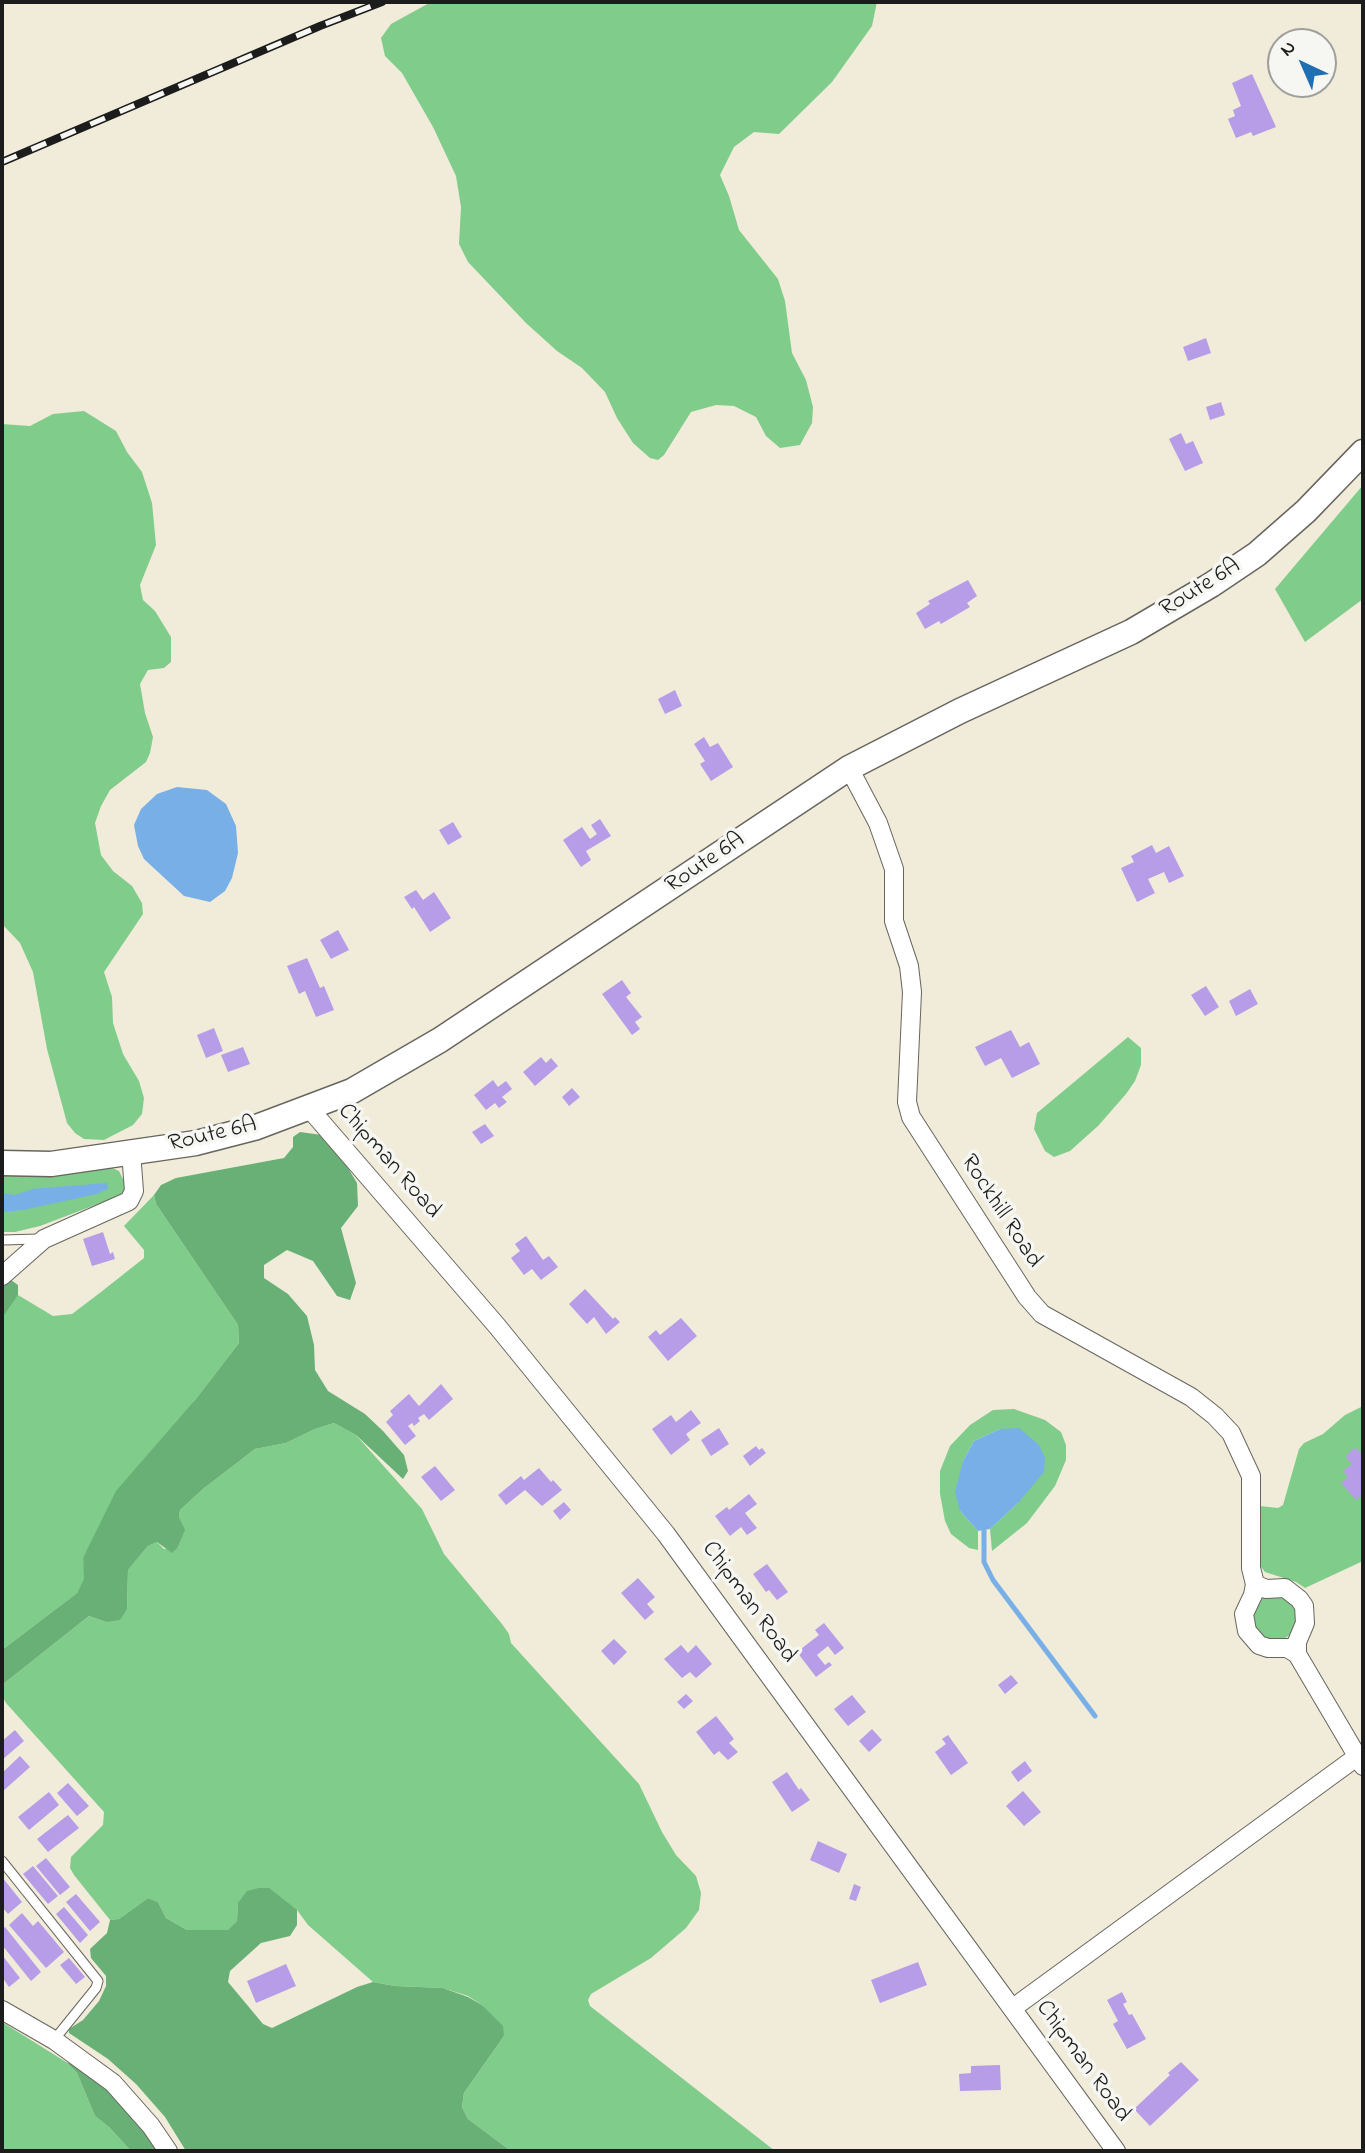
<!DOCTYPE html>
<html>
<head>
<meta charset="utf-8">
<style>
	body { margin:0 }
	#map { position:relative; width:1365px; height:2153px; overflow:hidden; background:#f1ecda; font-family:"Indie Flower",sans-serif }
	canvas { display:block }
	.frame { position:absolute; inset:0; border:4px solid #1c1c1c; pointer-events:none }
	.north { position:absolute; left:1267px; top:28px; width:70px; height:70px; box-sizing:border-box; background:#f6f6f2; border:2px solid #9f9f9c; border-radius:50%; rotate:316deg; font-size:19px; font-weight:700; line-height:28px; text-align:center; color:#1c1c1c }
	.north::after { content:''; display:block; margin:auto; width:24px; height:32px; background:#1f6fb2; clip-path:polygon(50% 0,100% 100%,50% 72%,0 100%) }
</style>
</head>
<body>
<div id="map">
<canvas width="1365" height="2153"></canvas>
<div class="frame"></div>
<div class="north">N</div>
</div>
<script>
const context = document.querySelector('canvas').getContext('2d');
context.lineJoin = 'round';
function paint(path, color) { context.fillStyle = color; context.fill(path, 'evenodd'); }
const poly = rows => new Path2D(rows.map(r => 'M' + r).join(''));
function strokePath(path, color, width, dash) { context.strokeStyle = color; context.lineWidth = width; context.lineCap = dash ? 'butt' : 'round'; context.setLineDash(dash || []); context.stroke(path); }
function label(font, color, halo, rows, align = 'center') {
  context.font = font + ' "Indie Flower",sans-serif'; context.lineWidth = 7; context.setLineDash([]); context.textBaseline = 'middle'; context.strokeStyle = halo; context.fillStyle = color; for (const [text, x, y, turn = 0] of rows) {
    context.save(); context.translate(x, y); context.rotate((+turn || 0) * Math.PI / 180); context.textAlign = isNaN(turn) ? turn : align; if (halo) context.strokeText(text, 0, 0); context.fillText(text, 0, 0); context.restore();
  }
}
const green = poly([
	[431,2,877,2,872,26,832,82,779,134,754,132,734,147,720,175,729,196,739,230,778,279,785,301,792,353,806,380,813,407,812,423,800,445,780,448,766,436,756,417,734,406,716,405,691,412,664,455,658,460,650,458,633,443,617,418,605,392,582,368,557,351,526,323,468,262,459,244,461,207,456,176,433,127,402,73,385,56,381,38,391,24],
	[84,411,116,431,127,452,142,472,152,503,156,545,140,585,143,600,155,611,171,637,171,662,164,668,148,670,140,684,145,713,153,737,150,753,146,762,110,790,101,806,95,823,101,855,113,871,132,886,142,903,143,914,104,972,112,997,113,1023,123,1054,139,1081,144,1098,142,1114,133,1125,104,1140,84,1139,75,1133,67,1123,47,1049,33,972,20,943,2,924,2,424,30,426,53,414],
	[1363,485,1363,599,1305,642,1275,589],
	[1128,1037,1141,1048,1141,1065,1135,1081,1126,1094,1098,1126,1070,1151,1054,1157,1045,1151,1034,1129,1037,1113],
	[112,1168,119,1171,124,1181,125,1190,119,1196,40,1226,15,1232,2,1232,2,1174],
	[154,1195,156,1204,238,1325,239,1343,195,1400,83,1558,85,1579,77,1593,2,1650,2,1313,18,1295,53,1316,72,1314,101,1292,144,1258,144,1250,124,1226],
	[1363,1406,1363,1561,1305,1588,1296,1582,1265,1572,1258,1563,1260,1506,1278,1508,1283,1505,1299,1449,1304,1443,1323,1434,1345,1415],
	[1014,1409,1045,1420,1061,1432,1066,1445,1066,1460,1055,1486,1027,1523,992,1551,990,1529,1018,1503,1000,1429,974,1441,963,1461,960,1511,978,1531,978,1550,969,1548,951,1534,945,1521,940,1494,940,1471,950,1446,970,1425,993,1410],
	[334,1423,356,1435,422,1509,444,1554,502,1624,509,1634,511,1643,639,1784,662,1832,676,1855,696,1876,701,1893,699,1910,686,1928,651,1958,591,1994,588,2000,590,2006,775,2151,511,2151,468,2119,462,2107,464,2093,504,2036,482,2005,468,1996,443,1988,395,1986,373,1982,308,1925,297,1910,238,1903,237,1921,229,1930,187,1930,166,1918,158,1902,148,1898,119,1919,110,1920,74,1875,70,1868,71,1857,103,1825,104,1812,6,1703,2,1696,2,1685,89,1616,106,1622,127,1609,128,1570,148,1546,157,1542,164,1549,178,1547,184,1531,179,1517,180,1510,203,1489,255,1449,286,1443,315,1429],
	'1251 1618a23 23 0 1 1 46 0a23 23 0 1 1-46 0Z',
	[2,2022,66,2062,77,2073,95,2116,109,2127,131,2151,2,2151]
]);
const forest = poly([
	[300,1132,322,1135,336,1148,357,1183,358,1206,341,1228,356,1283,350,1300,337,1296,313,1261,287,1250,264,1265,264,1278,288,1294,307,1316,314,1345,315,1370,328,1391,365,1414,383,1431,404,1455,408,1471,403,1479,356,1435,334,1423,315,1429,286,1443,255,1449,203,1489,180,1510,179,1517,185,1530,178,1547,172,1553,157,1542,148,1546,128,1570,127,1609,120,1620,106,1622,89,1616,2,1685,2,1650,77,1593,84,1579,83,1558,116,1491,195,1400,239,1343,238,1325,156,1204,154,1195,161,1185,176,1178,284,1158,293,1147,293,1137],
	[11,1280,18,1285,18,1295,2,1318,2,1286],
	[259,1888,269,1888,297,1910,297,1925,290,1936,261,1943,230,1971,228,1982,263,2024,272,2028,357,1987,373,1982,395,1986,443,1988,468,1997,482,2005,503,2026,504,2036,464,2093,462,2107,468,2119,511,2151,186,2151,165,2117,136,2084,108,2059,69,2033,69,2029,83,2020,99,2001,106,1986,106,1976,91,1958,90,1949,107,1933,110,1920,119,1919,148,1898,158,1902,166,1918,187,1930,228,1930,237,1921,238,1903,247,1891],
	[66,2062,83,2069,109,2090,144,2128,161,2151,131,2151,109,2127,95,2116,77,2073]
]);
const water = poly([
	[177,787,207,790,226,804,236,826,238,853,232,878,225,891,210,902,184,896,144,859,138,846,134,825,141,809,157,794],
	[106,1183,109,1188,97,1194,23,1210,2,1212,2,1193,15,1195,33,1189],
	[1019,1428,1039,1445,1045,1458,1044,1472,1018,1503,990,1529,978,1531,960,1511,955,1492,963,1461,974,1441,1000,1429]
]);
const stream = poly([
	[984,1530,984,1562,993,1580,1095,1716]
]);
const building = poly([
	[1252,74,1276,127,1253,136,1251,132,1236,138,1228,119,1235,116,1233,110,1241,106,1232,83],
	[1206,338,1211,353,1188,361,1183,347],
	[1221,402,1225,415,1210,420,1206,407],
	[1181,433,1186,444,1193,441,1203,463,1185,471,1169,439],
	[968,580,977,596,967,603,970,607,941,624,939,621,925,629,916,613,930,604,928,601],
	[675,690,682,706,665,714,658,699],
	[704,737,710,747,718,743,733,767,711,781,700,764,705,761,694,744],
	[600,819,611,836,586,851,591,860,581,867,563,840,582,827,590,839,597,834,591,825],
	[453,822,462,837,448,845,439,830],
	[1152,845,1156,853,1169,846,1184,876,1169,883,1164,872,1148,879,1155,893,1137,902,1121,868,1134,862,1131,856],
	[416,890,423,900,434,892,451,918,430,932,414,907,412,909,404,897],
	[338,930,349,950,331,959,320,940],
	[307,958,320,988,324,986,334,1010,316,1017,305,991,299,994,287,966],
	[622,980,631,993,626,997,642,1017,635,1022,640,1029,632,1035,602,994],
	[1206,986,1219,1007,1205,1016,1191,995],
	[1250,989,1258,1004,1236,1016,1229,1001],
	[214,1028,223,1051,206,1058,197,1035],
	[1011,1030,1020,1047,1029,1042,1040,1064,1012,1078,1001,1058,985,1066,975,1047],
	[243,1047,250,1064,228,1072,221,1055],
	[541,1057,546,1063,551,1058,558,1066,535,1086,523,1072],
	[493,1080,498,1087,506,1081,512,1089,502,1097,507,1102,499,1108,495,1103,486,1110,474,1095],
	[572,1088,580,1097,569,1106,562,1097],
	[485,1124,494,1136,481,1144,472,1132],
	[103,1232,110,1254,113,1252,115,1259,92,1266,83,1239],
	[526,1236,543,1260,549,1256,558,1267,541,1280,532,1269,524,1275,511,1258,520,1251,515,1244],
	[585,1289,613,1319,615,1317,620,1322,606,1334,594,1317,587,1324,569,1304],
	[681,1318,697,1336,668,1361,648,1337,656,1330,660,1335],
	[441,1384,453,1399,429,1420,424,1414,418,1418,420,1421,414,1426,412,1423,408,1426,416,1436,405,1445,386,1422,393,1415,390,1411,409,1394,419,1406],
	[691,1410,701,1423,686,1434,690,1440,671,1455,652,1429,671,1415,676,1422],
	[719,1428,729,1444,711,1456,701,1440],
	[756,1446,759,1450,762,1448,766,1453,750,1466,743,1456],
	[1356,1448,1363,1456,1363,1500,1360,1496,1356,1500,1341,1483,1348,1477,1343,1471,1352,1464,1346,1457,1352,1449,1354,1450],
	[435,1466,455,1490,441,1501,421,1477],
	[539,1468,551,1482,553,1480,562,1490,542,1506,525,1490,506,1505,498,1495,521,1476,524,1480],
	[749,1494,757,1504,745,1513,757,1528,747,1535,741,1527,730,1536,715,1516,727,1507,729,1510],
	[564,1502,571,1510,560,1520,553,1511],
	[767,1564,788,1592,777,1600,769,1590,766,1592,753,1574],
	[638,1578,655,1597,647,1604,654,1612,645,1620,621,1593],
	[824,1623,844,1648,835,1655,828,1646,817,1655,825,1665,829,1662,832,1665,816,1677,797,1652,819,1635,815,1630],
	[614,1639,627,1652,614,1665,601,1651],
	[681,1645,688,1653,696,1645,712,1664,696,1678,690,1672,682,1678,664,1659],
	[1011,1675,1018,1683,1005,1694,998,1685],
	[686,1694,693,1701,684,1709,677,1702],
	[852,1695,866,1712,848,1726,834,1709],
	[716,1716,734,1739,729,1743,738,1752,728,1760,719,1751,714,1755,696,1732],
	[872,1729,882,1740,869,1752,859,1741],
	[15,1730,24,1741,2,1760,2,1741],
	[948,1735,968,1763,951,1775,935,1752,946,1744,942,1739],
	[20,1756,30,1767,2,1792,2,1773],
	[1025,1761,1032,1771,1018,1782,1011,1772],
	[787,1772,799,1790,801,1788,810,1800,792,1812,772,1782],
	[68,1783,89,1806,77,1816,57,1793],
	[1023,1791,1041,1812,1024,1826,1006,1806],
	[49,1792,59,1805,29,1830,18,1817],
	[68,1815,79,1828,48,1852,37,1839],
	[818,1841,847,1854,839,1873,810,1860],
	[46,1858,70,1887,60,1895,36,1866],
	[33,1866,58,1896,48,1904,23,1874],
	[2,1877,22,1902,8,1914,2,1907],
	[854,1884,861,1887,856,1901,849,1899],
	[76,1894,100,1922,90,1931,66,1902],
	[64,1907,88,1935,80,1943,56,1914],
	[22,1913,33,1926,38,1921,64,1952,46,1968,9,1925],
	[5,1927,41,1972,31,1981,2,1945,2,1930],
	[2,1955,20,1978,9,1987,2,1977],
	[69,1958,85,1977,76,1984,60,1965],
	[918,1962,927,1985,880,2003,871,1980],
	[286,1964,296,1986,256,2003,247,1981],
	[1122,1992,1127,2002,1123,2004,1129,2015,1132,2014,1146,2039,1127,2049,1113,2024,1118,2021,1107,2000],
	[1181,2062,1199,2080,1150,2126,1134,2109,1170,2075,1168,2073],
	[1000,2065,1001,2090,960,2091,959,2074,971,2073,971,2066]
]);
const service = poly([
	[2,1240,39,1239],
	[2,1861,98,1981,96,1988,54,2040]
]);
const minor = poly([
	[849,768,878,823,894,869,894,921,909,966,912,992,907,1102,911,1117,1027,1297,1042,1314,1191,1397,1215,1416,1231,1433,1251,1476,1251,1568,1255,1584],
	[309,1108,497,1326,666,1534,1116,2151],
	[2,1276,44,1239,129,1201,134,1191,131,1152],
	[1255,1584,1266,1589,1285,1588,1299,1599,1304,1606,1305,1623,1297,1642,1297,1654,1287,1648,1268,1648,1259,1645,1247,1631,1244,1614,1253,1595,1255,1584],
	[1297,1654,1363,1766],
	[1013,2008,1358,1756],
	[2,2010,54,2040,113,2083,151,2126,168,2151]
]);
const secondary = poly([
	[2,1163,51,1164,196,1143,254,1128,352,1091,440,1040,849,768,960,711,1131,632,1211,585,1257,554,1306,511,1363,452]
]);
const rail = poly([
	[2,162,320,26,382,2]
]);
const streetNames = [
	["Route 6A",1201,589,-32],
	["Route 6A",706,864,-34],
	["Route 6A",213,1136,-13],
	["Chipman Road",388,1162,49],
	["Rockhill Road",1000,1212,57],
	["Chipman Road",748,1603,54],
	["Chipman Road",1082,2062,54]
];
paint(green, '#80cc8a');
paint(forest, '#68b076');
paint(water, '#78afe7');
strokePath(stream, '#78afe7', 5);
paint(building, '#b79ce7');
strokePath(service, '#67655e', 11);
strokePath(minor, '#67655e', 20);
strokePath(secondary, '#67655e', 27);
strokePath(service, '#fff', 9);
strokePath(minor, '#fff', 18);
strokePath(secondary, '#fff', 24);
strokePath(rail, '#1c1c1c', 8);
strokePath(rail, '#f6f6f2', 5, [16]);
label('24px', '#1c1c1c', '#f6f6f2', streetNames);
</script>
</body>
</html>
